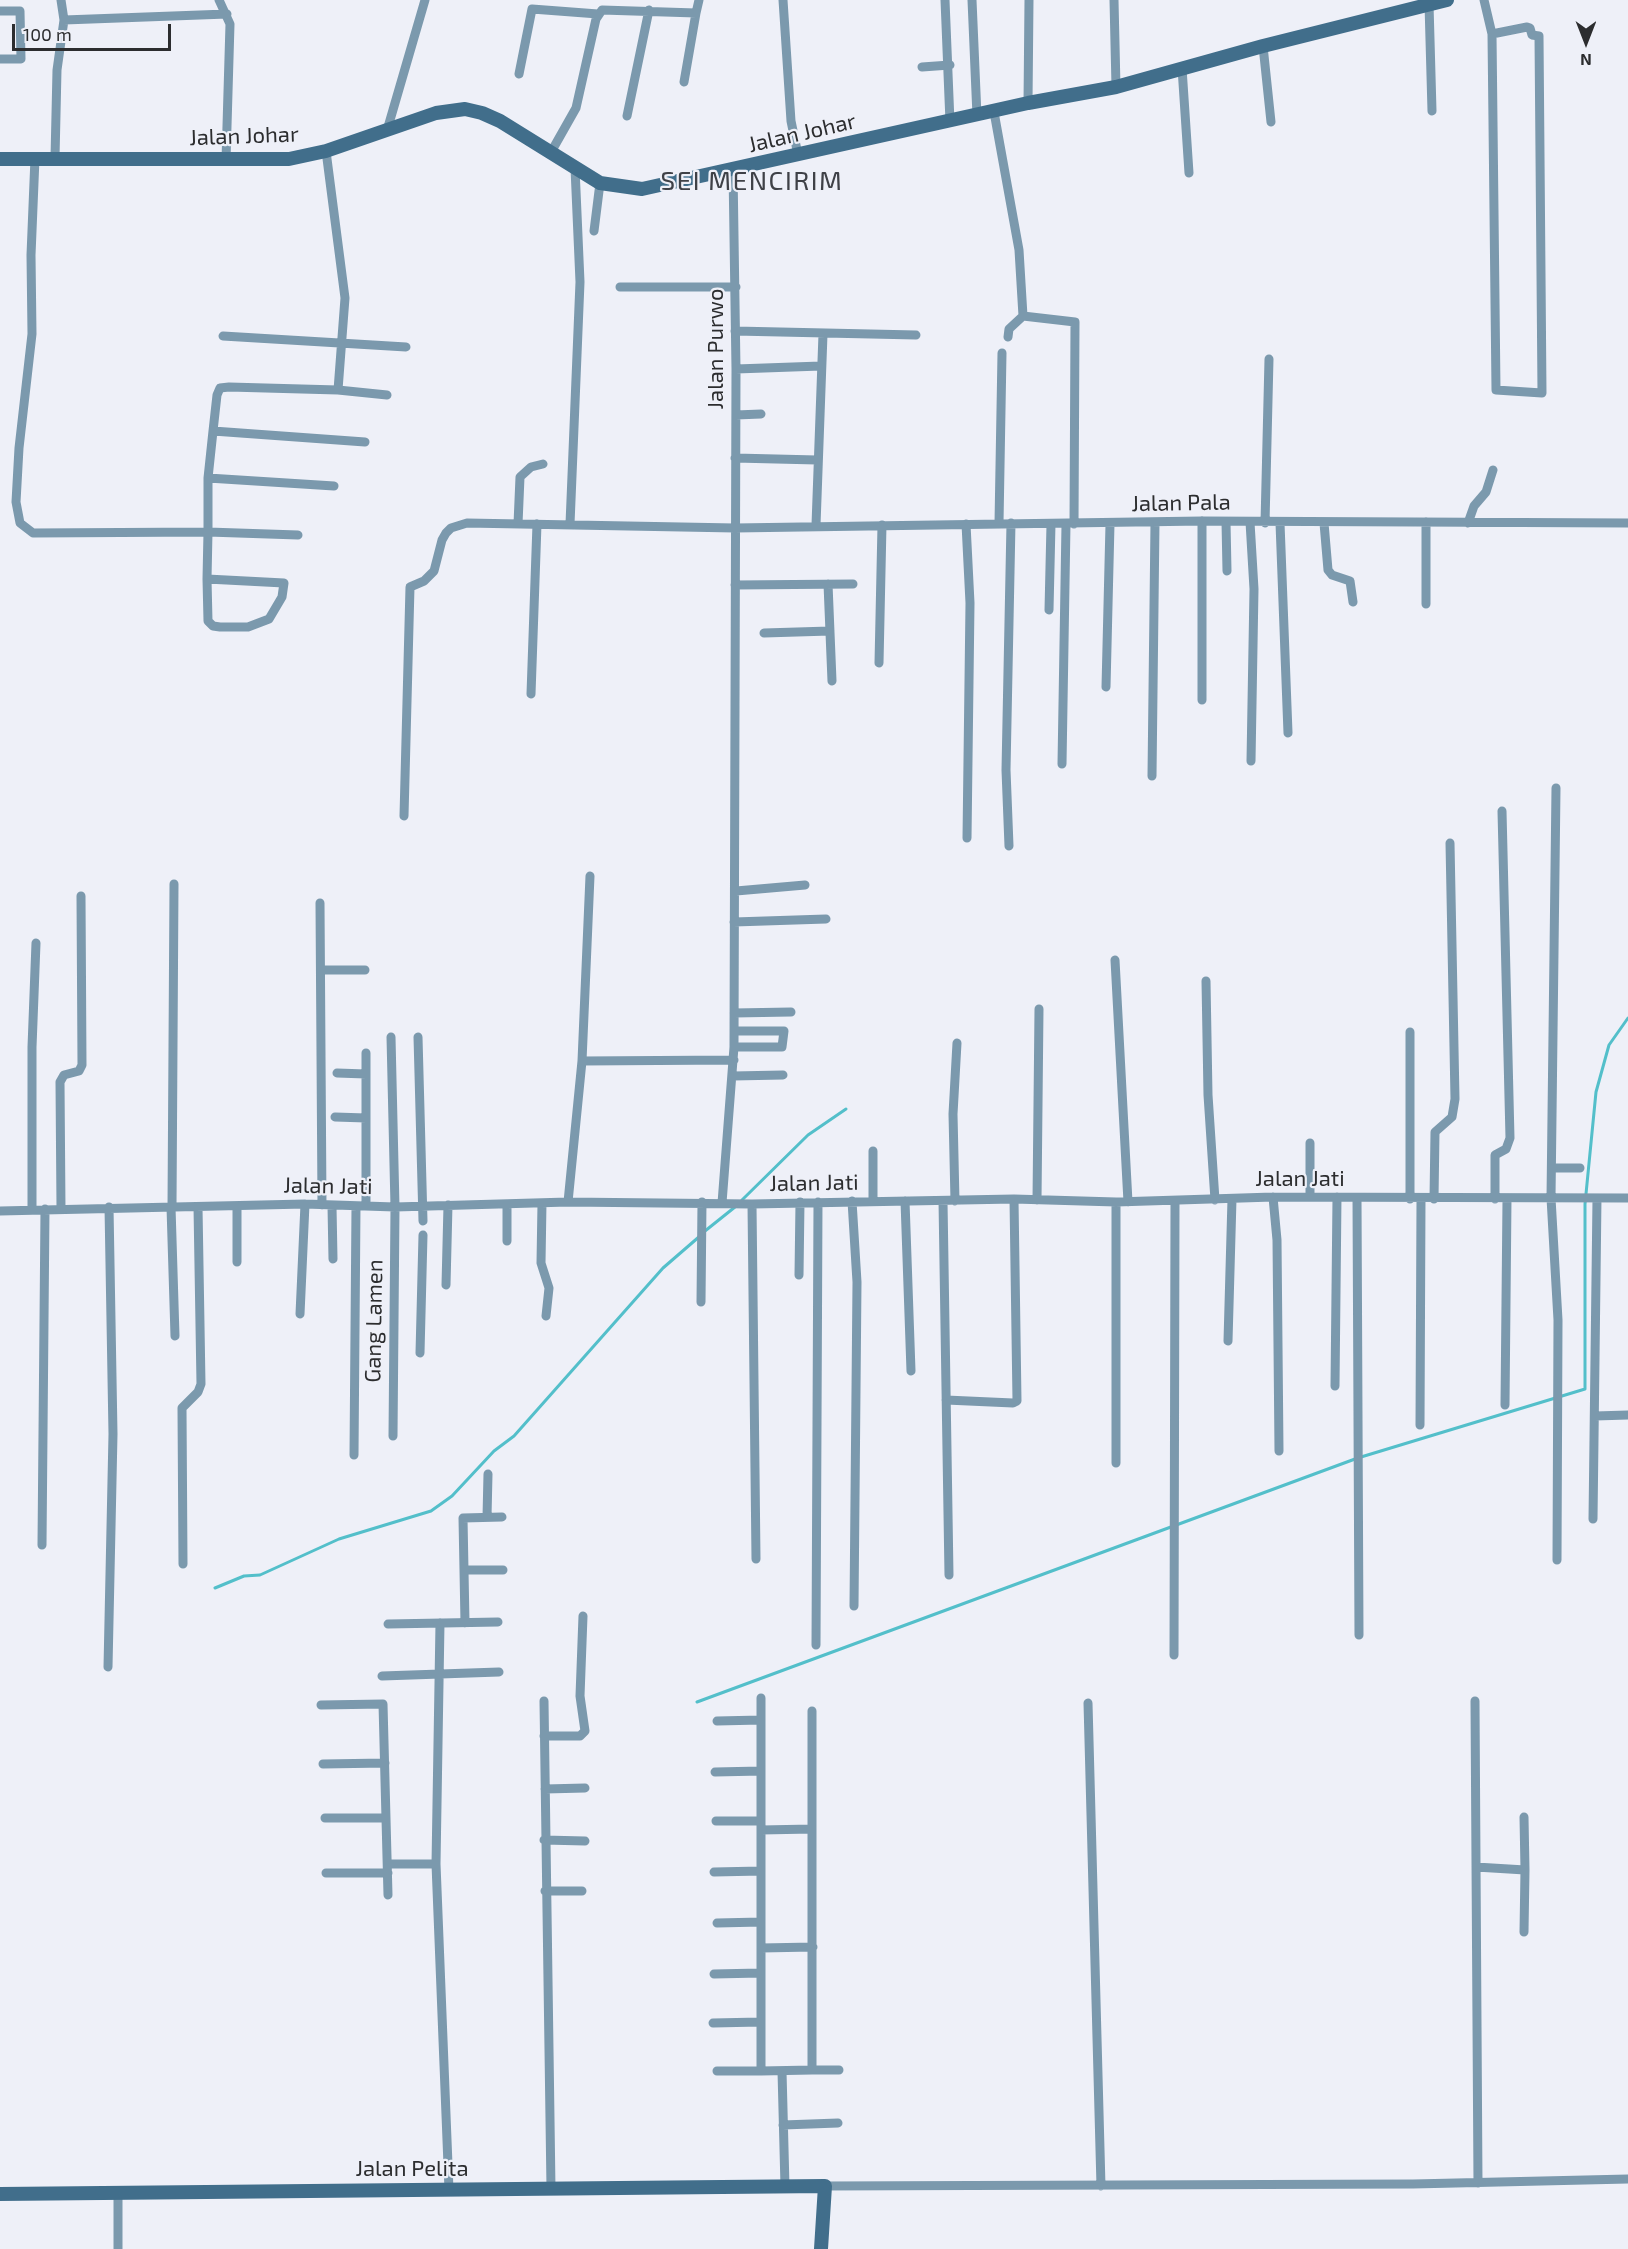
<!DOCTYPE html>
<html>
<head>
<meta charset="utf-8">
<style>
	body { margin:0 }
	#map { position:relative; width:1628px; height:2249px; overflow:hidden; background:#eef0f8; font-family:"Exo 2",sans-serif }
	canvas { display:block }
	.north { position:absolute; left:1556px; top:12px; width:60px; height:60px; -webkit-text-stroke:4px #eef0f8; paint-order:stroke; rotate:180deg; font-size:16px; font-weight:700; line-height:24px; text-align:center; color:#2c2d2f }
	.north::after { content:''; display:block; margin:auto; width:21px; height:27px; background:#2c2d2f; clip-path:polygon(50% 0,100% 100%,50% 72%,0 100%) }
	.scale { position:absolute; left:12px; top:24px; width:159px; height:27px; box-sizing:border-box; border:3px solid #2c2d2f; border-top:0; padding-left:8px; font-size:18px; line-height:21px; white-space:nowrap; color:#2c2d2f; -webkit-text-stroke:4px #eef0f8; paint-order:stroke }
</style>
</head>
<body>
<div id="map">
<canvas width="1628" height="2249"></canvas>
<div class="north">N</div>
<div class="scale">100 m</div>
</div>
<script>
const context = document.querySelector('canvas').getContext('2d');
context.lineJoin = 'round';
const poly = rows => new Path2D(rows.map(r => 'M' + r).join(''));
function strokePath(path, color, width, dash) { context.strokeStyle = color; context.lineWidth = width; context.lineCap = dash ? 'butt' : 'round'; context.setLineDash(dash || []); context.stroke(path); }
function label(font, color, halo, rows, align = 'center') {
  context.font = font + ' "Exo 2",sans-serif'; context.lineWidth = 4.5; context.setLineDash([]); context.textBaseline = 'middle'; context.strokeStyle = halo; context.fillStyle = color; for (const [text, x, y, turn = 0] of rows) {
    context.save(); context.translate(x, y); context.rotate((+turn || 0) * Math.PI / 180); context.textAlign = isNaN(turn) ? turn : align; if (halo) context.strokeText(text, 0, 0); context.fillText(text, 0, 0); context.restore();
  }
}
const stream = poly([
	[742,1200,808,1135,846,1109],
	[705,1231,735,1207],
	[1361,1457,1585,1389,1585,1204,1596,1092,1609,1045,1628,1018],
	[215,1588,244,1576,260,1575,339,1539,431,1511,452,1496,494,1451,514,1436,663,1268,700,1236],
	[697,1702,1355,1459]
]);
const street = poly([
	[219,0,230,24,226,160],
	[783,0,791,121,798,155],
	[945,0,950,122],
	[972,0,977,116],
	[1114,0,1116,87],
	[1484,0,1492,34,1496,390,1542,393,1539,36,1532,35,1530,28,1527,27,1492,34],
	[1429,4,1432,111],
	[0,11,20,11,21,59,0,59],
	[696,13,699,0],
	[64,20,227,14],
	[1263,46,1271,122],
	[922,67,950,65],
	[1182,68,1189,173],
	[519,74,532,9,598,14],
	[1028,103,1029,0],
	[994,112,1019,250,1023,316],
	[627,116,649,10],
	[388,127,425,0],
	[326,151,345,298,338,390],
	[550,154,576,108,596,19,602,10,696,13,684,82],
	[35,158,31,255,32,334,19,448,16,502,20,523,33,533,208,532,207,579,284,583,282,597,269,619,248,627,220,627,213,626,208,621,207,579],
	[55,158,57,70,64,20,61,0],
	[594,231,600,183],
	[620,287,736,287],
	[1023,316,1075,322,1074,524],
	[735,331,916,335],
	[223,336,406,347],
	[1008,337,1009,329,1023,316],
	[736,369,821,366],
	[736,415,761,414],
	[213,431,208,478,334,486],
	[365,442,213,431,217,395,220,388,229,387,338,390,387,395],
	[735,458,817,460],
	[208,478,208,532,298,535],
	[1202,521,1202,700],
	[1226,522,1227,571],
	[1250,522,1254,589,1251,761],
	[1426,522,1426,604],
	[999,523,1002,353],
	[1265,523,1269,359],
	[1280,523,1288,733],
	[1324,523,1328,570,1332,575,1350,581,1353,602],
	[1468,523,1474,506,1486,492,1493,470],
	[518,524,520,477,531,467,543,464],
	[570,524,580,282,575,168],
	[966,524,970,603,967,838],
	[816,525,823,334],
	[828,584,832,681],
	[735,585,853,584],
	[1049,610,1051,524],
	[764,633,830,631],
	[879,663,882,525],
	[1106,687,1110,524],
	[531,694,537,524],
	[1062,764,1066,524],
	[1152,776,1155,522],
	[1556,788,1551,1198,1558,1320,1557,1560],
	[404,816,410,587,424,581,434,571,442,540,446,533,451,528,467,523,735,528,1202,521,1628,523],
	[1009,846,1006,770,1011,523],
	[736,891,805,885],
	[320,903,322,1205],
	[734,922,826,919],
	[1115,960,1128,1202],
	[321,970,365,970],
	[1206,981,1208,1095,1215,1200],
	[734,1013,791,1012],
	[734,1031,784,1031,782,1047,734,1047],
	[391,1037,395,1207,393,1436],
	[418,1037,423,1221],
	[582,1061,734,1060],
	[337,1073,366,1074],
	[733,1076,783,1075],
	[335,1117,366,1118],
	[873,1151,873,1201],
	[1552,1168,1580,1168],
	[1273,1197,1277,1240,1279,1451],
	[1310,1197,1310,1143],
	[1357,1198,1359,1635],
	[1410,1199,1410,1032],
	[1434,1199,1435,1132,1452,1117,1455,1099,1450,843],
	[1495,1199,1495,1155,1506,1149,1510,1138,1502,811],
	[1037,1200,1039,1009],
	[852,1201,857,1282,854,1606],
	[905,1201,911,1371],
	[943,1201,949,1575],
	[955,1201,953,1114,957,1043],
	[568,1202,582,1061,590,876],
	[542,1203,541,1263,549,1288,546,1316],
	[722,1203,734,1047,736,369,733,170],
	[752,1204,756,1559],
	[237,1206,237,1262],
	[332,1206,333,1259],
	[366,1206,366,1053],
	[171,1207,175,1336],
	[172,1207,174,884],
	[61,1209,60,1082,64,1075,79,1071,82,1065,81,896],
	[32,1210,32,1047,36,943],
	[0,1211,305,1204,395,1207,568,1202,752,1204,1014,1199,1116,1202,1273,1197,1628,1198],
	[507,1241,507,1204],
	[799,1275,800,1202],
	[446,1285,448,1205],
	[701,1302,702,1202],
	[300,1314,305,1204],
	[1228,1341,1232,1199],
	[420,1353,423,1235],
	[1335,1386,1337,1197],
	[946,1400,1013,1403,1017,1401,1014,1199],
	[1505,1405,1507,1199],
	[1595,1416,1628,1415],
	[1420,1425,1421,1199],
	[354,1455,356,1206],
	[1116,1463,1116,1202],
	[487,1517,488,1474],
	[1593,1519,1597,1198],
	[42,1545,45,1209],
	[183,1564,182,1408,198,1392,201,1384,198,1207],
	[464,1570,503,1570],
	[440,1623,436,1864,449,2190],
	[465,1623,463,1518,502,1517],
	[388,1624,498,1622],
	[816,1645,818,1202],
	[1174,1655,1175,1201],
	[108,1667,113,1434,109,1207],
	[382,1676,499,1672],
	[761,1698,761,2071,812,2070,812,1711],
	[544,1701,551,2189],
	[1475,1701,1478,2183],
	[1088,1703,1101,2186],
	[321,1705,383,1704,388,1895],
	[717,1721,761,1720],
	[544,1736,580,1736,585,1731,580,1696,583,1616],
	[323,1764,385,1763],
	[715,1772,761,1771],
	[545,1789,585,1788],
	[1524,1817,1525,1870],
	[325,1818,386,1818],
	[716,1821,761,1821],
	[761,1830,812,1829],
	[544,1840,585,1841],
	[388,1864,436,1864],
	[1476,1867,1525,1870,1524,1932],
	[714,1872,761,1871],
	[326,1873,388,1873],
	[545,1891,582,1891],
	[717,1923,761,1922],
	[761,1948,813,1947],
	[714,1974,760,1973],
	[713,2023,760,2022],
	[812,2070,839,2070],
	[717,2071,761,2071],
	[782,2071,785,2187],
	[783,2125,838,2123],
	[825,2186,1413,2184,1628,2179],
	[118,2193,118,2249]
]);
const secondary = poly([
	[0,159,289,159,326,151,436,113,465,109,482,113,500,121,600,183,642,189,1028,103,1116,87,1263,46,1447,0],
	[0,2194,825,2186,821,2249]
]);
const streetNames = [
	["Jalan Johar",802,133,-13],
	["Jalan Johar",244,136,-2],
	["Jalan Purwo",716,349,-90],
	["Jalan Pala",1181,503,-1],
	["Jalan Jati",1300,1179],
	["Jalan Jati",814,1183,-1],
	["Jalan Jati",328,1186,1],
	["Gang Lamen",374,1321,-89],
	["Jalan Pelita",412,2169]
];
const quarterNames = [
	["SEI MENCIRIM",752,181]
];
strokePath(stream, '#53bfca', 3);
strokePath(street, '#7b99ad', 9);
strokePath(secondary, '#416e8b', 14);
label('22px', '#2c2d2f', '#eef0f8', streetNames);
context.letterSpacing = '1.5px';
label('26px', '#3f4147', '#eef0f8', quarterNames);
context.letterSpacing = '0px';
</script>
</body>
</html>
